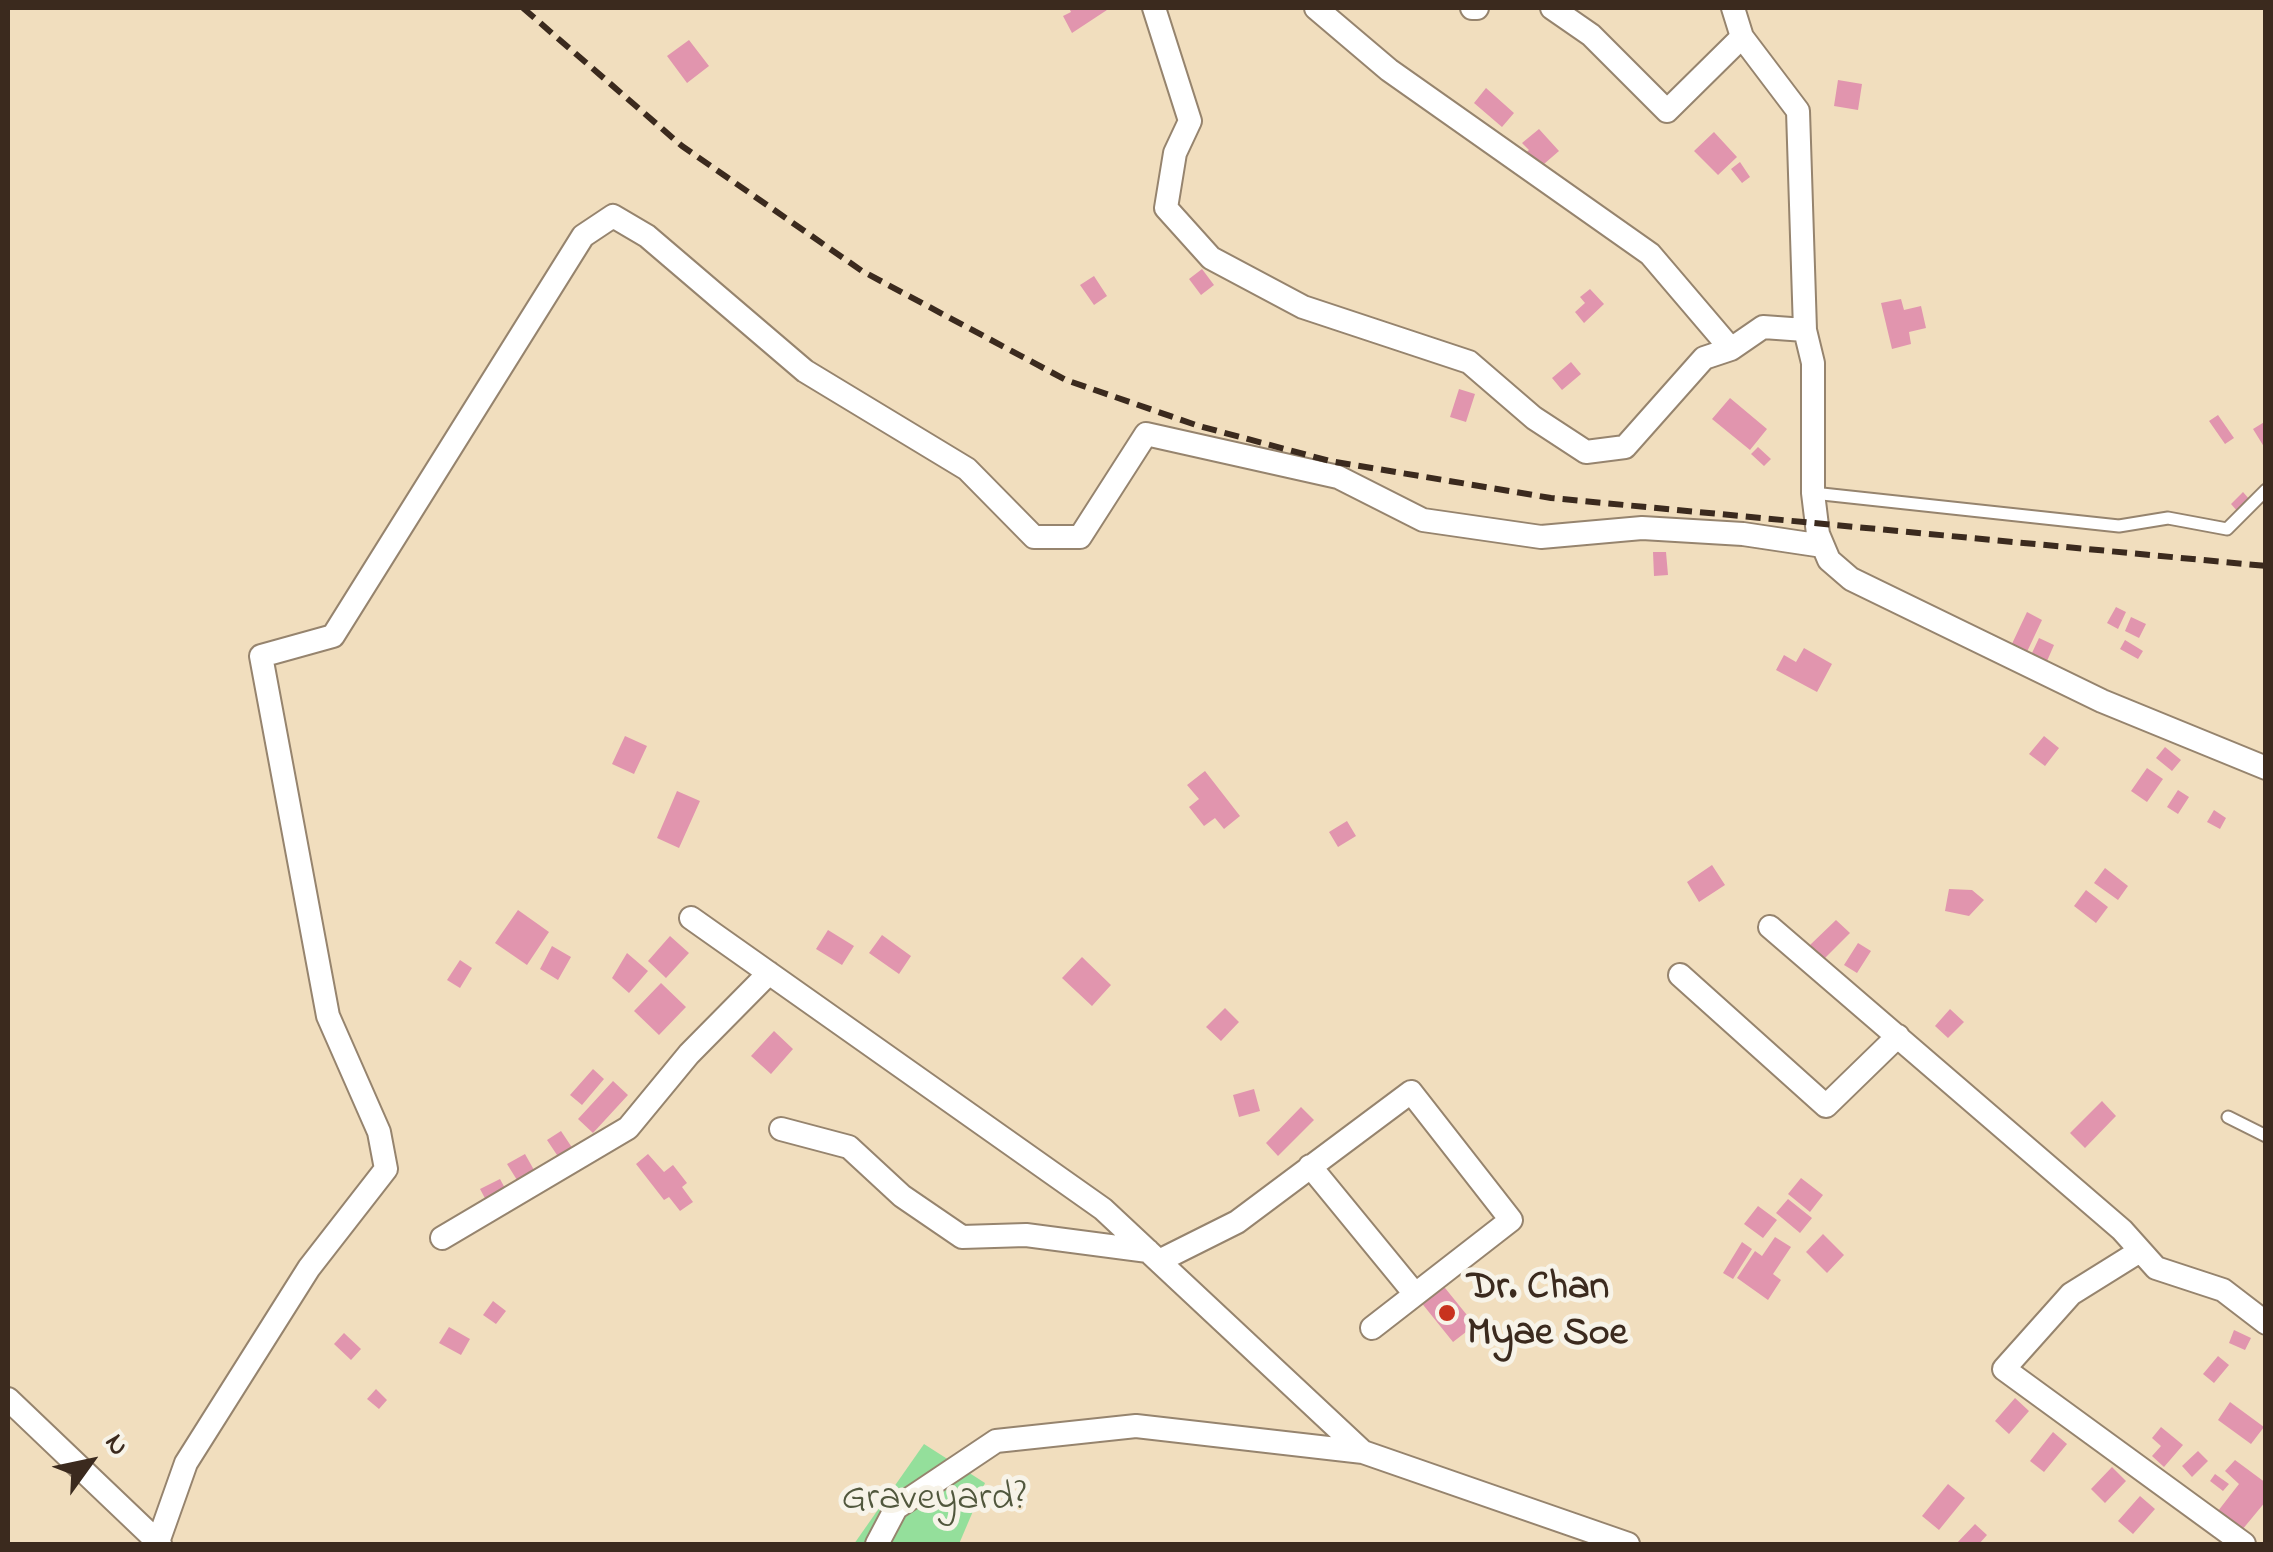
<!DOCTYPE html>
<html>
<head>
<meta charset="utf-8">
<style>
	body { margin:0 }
	#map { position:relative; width:2273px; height:1552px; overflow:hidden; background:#f1debe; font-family:"Indie Flower",sans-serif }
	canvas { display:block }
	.frame { position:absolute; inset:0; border:10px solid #3b2a1e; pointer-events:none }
	.north { position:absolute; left:40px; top:1412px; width:100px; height:100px; -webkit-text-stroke:8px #f7f3e8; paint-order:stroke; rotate:57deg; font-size:28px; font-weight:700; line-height:40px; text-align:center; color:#3b2a1e }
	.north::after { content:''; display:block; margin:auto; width:35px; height:45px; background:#3b2a1e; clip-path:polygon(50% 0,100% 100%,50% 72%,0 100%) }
</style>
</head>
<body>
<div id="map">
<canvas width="2273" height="1552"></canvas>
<div class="frame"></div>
<div class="north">N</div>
</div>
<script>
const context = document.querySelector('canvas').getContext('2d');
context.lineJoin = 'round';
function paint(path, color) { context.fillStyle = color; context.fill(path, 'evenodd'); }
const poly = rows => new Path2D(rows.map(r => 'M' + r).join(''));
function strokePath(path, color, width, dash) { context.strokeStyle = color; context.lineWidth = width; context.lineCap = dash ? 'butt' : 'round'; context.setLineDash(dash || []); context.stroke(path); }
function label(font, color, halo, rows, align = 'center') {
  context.font = font + ' "Indie Flower",sans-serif'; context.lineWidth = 10; context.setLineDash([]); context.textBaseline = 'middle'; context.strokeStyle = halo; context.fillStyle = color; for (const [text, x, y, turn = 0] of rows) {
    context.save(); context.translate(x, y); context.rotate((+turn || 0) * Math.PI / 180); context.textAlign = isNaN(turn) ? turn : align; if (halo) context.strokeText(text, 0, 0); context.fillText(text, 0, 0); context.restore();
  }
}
const green = poly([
	[924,1444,985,1483,959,1544,854,1544]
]);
const building = poly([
	[1069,8,1110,8,1072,33,1063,16,1071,12],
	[689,40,709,66,687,83,667,56],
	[1838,80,1862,84,1858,110,1834,106],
	[1486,88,1514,113,1502,127,1474,103],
	[1539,129,1559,151,1537,170,1524,154,1529,150,1522,143],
	[1714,132,1737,157,1718,175,1694,151],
	[1740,162,1750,177,1742,183,1731,169],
	[1202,269,1214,285,1201,295,1189,279],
	[1094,276,1107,296,1094,305,1080,285],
	[1590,289,1604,304,1584,323,1575,312,1585,303,1580,297],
	[1901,299,1904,310,1921,306,1926,328,1909,332,1911,344,1892,349,1881,303],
	[1571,362,1581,374,1562,390,1552,378],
	[1459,389,1475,394,1466,422,1450,417],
	[1730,398,1767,429,1750,450,1712,419],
	[2218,415,2234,438,2225,444,2209,421],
	[2266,421,2266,450,2253,429],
	[1758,447,1771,459,1764,466,1751,454],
	[2243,492,2250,500,2238,512,2231,504],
	[1653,552,1666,552,1668,575,1654,576],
	[2116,607,2126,612,2118,629,2107,623],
	[2027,612,2042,620,2025,656,2010,648],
	[2131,617,2146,624,2139,638,2125,631],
	[2039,638,2054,645,2047,661,2032,653],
	[2125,640,2143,651,2138,659,2120,649],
	[1804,648,1832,664,1817,692,1776,670,1784,655,1796,662],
	[625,736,647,746,634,774,612,764],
	[2044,736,2059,748,2045,766,2029,754],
	[2165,747,2181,760,2172,771,2156,758],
	[2147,768,2163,779,2147,802,2131,791],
	[1205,771,1240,816,1224,829,1215,818,1204,826,1189,807,1199,799,1187,785],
	[2178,790,2189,797,2178,814,2167,807],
	[677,791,700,801,679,848,657,838],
	[2214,810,2226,818,2220,829,2207,822],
	[1347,821,1356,836,1338,847,1329,832],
	[1712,865,1725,885,1699,902,1687,882],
	[2105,868,2128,886,2118,900,2094,883],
	[1949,889,1972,890,1984,900,1969,916,1945,911],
	[2086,890,2108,907,2096,923,2074,906],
	[518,910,549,932,527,965,495,943],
	[1836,920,1850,933,1824,959,1810,945],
	[828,930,854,946,842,965,816,949],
	[882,935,911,956,899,974,869,953],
	[670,936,689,953,666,978,648,961],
	[1858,943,1871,951,1857,973,1844,965],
	[552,946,571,957,558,980,540,969],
	[627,953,648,971,629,993,612,978],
	[1082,957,1111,985,1092,1006,1062,978],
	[460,960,472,968,460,988,447,980],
	[661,983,686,1007,659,1035,634,1011],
	[1225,1008,1239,1022,1221,1041,1206,1027],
	[1950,1009,1964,1022,1948,1038,1935,1026],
	[774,1031,793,1049,771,1074,751,1056],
	[593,1069,604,1079,582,1105,570,1095],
	[613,1081,628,1095,593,1133,578,1119],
	[1254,1089,1260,1111,1239,1117,1233,1095],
	[2102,1101,2116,1116,2085,1148,2070,1133],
	[1301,1107,1314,1120,1278,1156,1266,1143],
	[561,1131,577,1155,563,1164,547,1140],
	[525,1154,534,1170,517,1180,507,1164],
	[648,1154,664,1172,673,1165,687,1183,682,1187,693,1202,680,1211,669,1197,664,1200,636,1164],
	[1801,1178,1823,1195,1810,1212,1788,1194],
	[500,1179,507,1192,487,1202,480,1189],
	[1788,1199,1812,1218,1800,1233,1776,1213],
	[1758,1206,1777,1220,1763,1238,1744,1224],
	[1823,1234,1844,1255,1827,1273,1806,1252],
	[1775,1237,1791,1247,1773,1274,1781,1280,1768,1300,1737,1278,1755,1251,1762,1256],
	[1742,1242,1752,1249,1733,1279,1723,1273],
	[1441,1283,1475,1325,1453,1342,1420,1301],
	[493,1301,506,1311,496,1324,483,1315],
	[449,1327,470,1339,461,1355,439,1343],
	[2234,1330,2251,1338,2245,1350,2229,1343],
	[344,1333,361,1349,351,1360,334,1344],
	[2218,1356,2229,1365,2214,1383,2203,1374],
	[376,1389,387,1400,379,1409,367,1399],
	[2015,1398,2029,1411,2009,1434,1995,1421],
	[2230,1402,2264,1427,2251,1444,2218,1420],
	[2161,1427,2183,1445,2164,1467,2152,1456,2161,1446,2152,1438],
	[2053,1432,2067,1444,2044,1472,2030,1461],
	[2198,1451,2208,1461,2192,1477,2182,1466],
	[2235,1460,2266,1483,2266,1501,2242,1530,2218,1511,2239,1484,2225,1471],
	[2112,1467,2126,1481,2105,1503,2091,1489],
	[2215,1474,2229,1484,2223,1491,2210,1481],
	[1948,1484,1965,1498,1939,1530,1922,1516],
	[2140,1496,2155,1509,2133,1534,2118,1521],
	[1975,1524,1987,1535,1979,1544,1956,1544]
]);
const service = poly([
	[1813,493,2119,526,2168,518,2227,529,2266,490],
	[2228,1117,2266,1136]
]);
const minor = poly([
	[1154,8,1190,121,1175,153,1166,208,1211,258,1303,307,1469,362,1534,418,1586,452,1625,447,1704,358,1731,349,1763,327,1805,330],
	[1316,8,1389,70,1650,254,1731,349],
	[1472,8,1477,8],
	[1552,8,1591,35,1667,111,1742,37],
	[1733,8,1742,37,1798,111,1805,330,1813,363,1813,493,1818,534,1829,560,1851,579,2102,701,2266,768],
	[691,918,1103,1209,1363,1452,1628,1544],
	[1770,927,2122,1230,2156,1268,2223,1290,2266,1323],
	[1680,975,1826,1106,1898,1036],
	[781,1129,849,1147,902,1196,962,1237,1026,1235,1148,1251],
	[1310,1166,1415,1294],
	[442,1238,628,1128,689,1054,769,973],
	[2140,1251,2071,1294,2004,1369,2244,1544],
	[1159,1261,1237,1222,1411,1092,1511,1220,1372,1328],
	[8,1399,160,1544],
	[158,1542,186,1463,309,1268,386,1169,379,1132,328,1016,261,656,333,636,583,236,613,216,647,236,805,371,967,469,1034,537,1080,537,1146,434,1338,477,1423,520,1541,537,1642,528,1743,534,1823,546],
	[877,1544,896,1508,996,1441,1136,1426,1363,1452]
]);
const rail = poly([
	[523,8,682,146,862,271,1066,380,1199,426,1330,461,1551,498,2266,566]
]);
const markers = [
	[1447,1313,10,"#c8321e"]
];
const poiNames = [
	["Dr. Chan",1467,1290],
	["Myae Soe",1467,1336]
];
const parkNames = [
	["Graveyard?",934,1501]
];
paint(green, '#94df9b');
paint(building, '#e195ae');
strokePath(service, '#96846e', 15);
strokePath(minor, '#96846e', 26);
strokePath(service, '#fff', 11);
strokePath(minor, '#fff', 22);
strokePath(rail, '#3b2a1e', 6, [15, 8]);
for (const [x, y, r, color] of markers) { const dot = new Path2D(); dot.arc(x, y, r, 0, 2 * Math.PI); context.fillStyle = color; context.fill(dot); strokePath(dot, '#f7f3e8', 4); }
label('bold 40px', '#3b2a1e', '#f7f3e8', poiNames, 'left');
label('40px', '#51573d', '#f7f3e8', parkNames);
</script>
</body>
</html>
